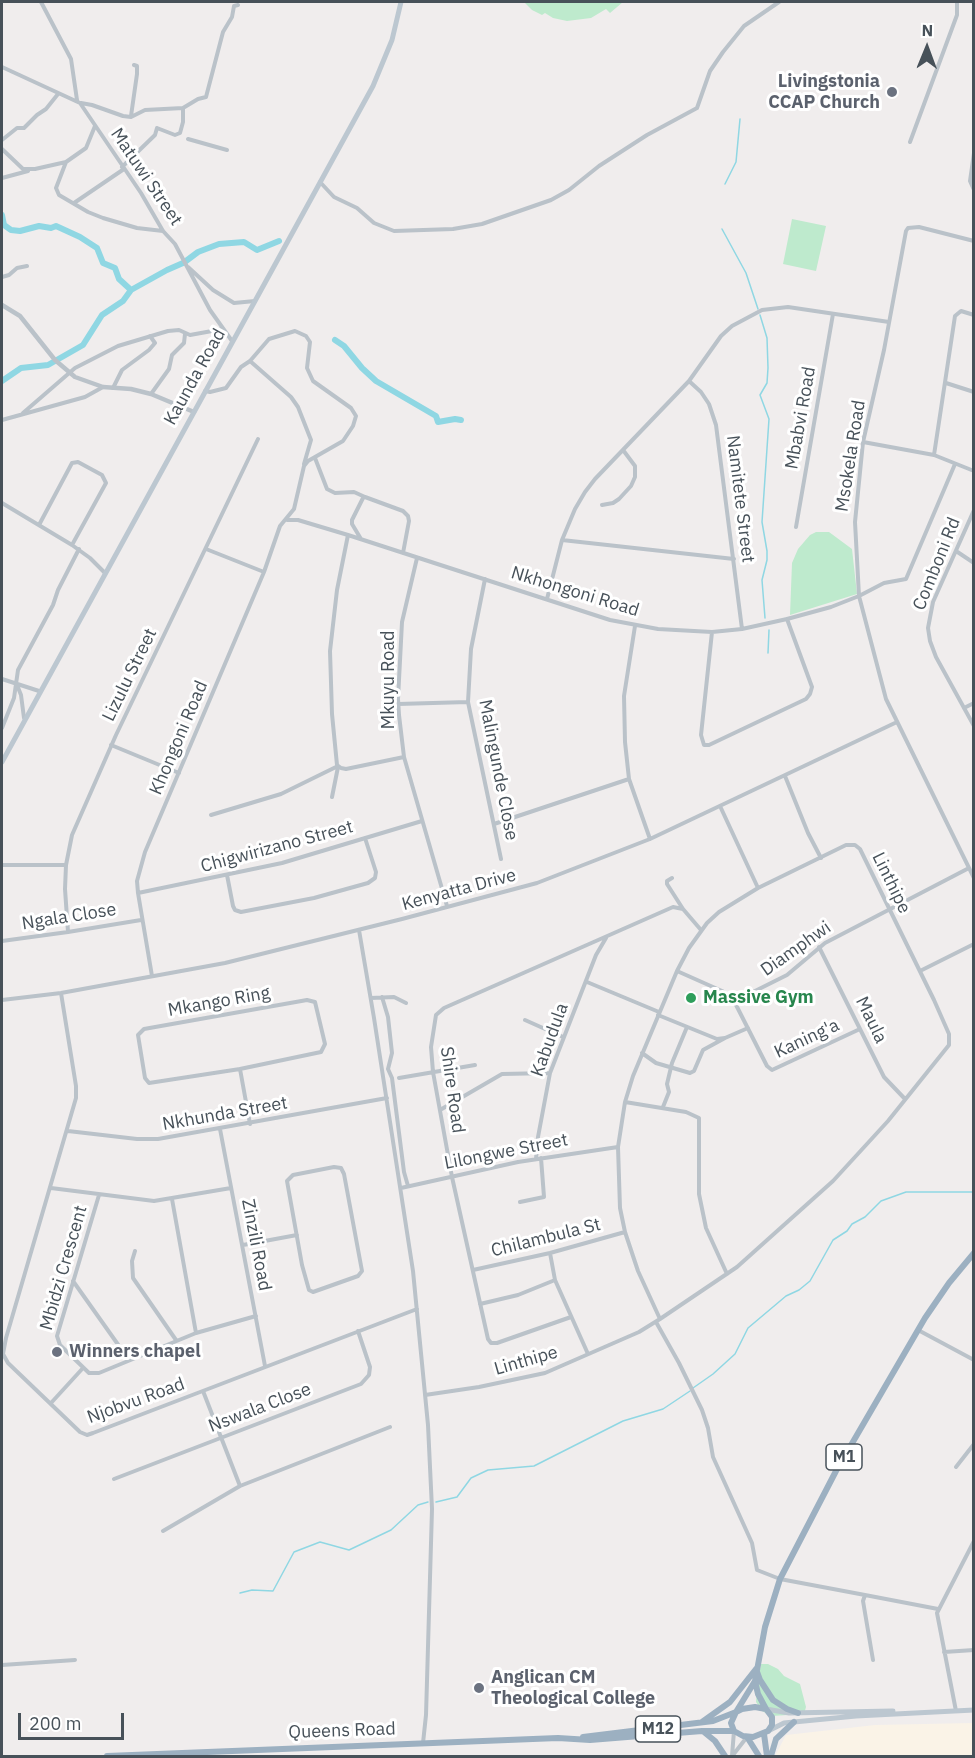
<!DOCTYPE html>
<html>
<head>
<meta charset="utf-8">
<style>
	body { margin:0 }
	#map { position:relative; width:975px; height:1758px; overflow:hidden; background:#f0eded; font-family:"IBM Plex Sans",sans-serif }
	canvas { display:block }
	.frame { position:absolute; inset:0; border:3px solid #475159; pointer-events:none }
	.north { position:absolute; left:897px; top:18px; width:60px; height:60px; -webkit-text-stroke:4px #fff; paint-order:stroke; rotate:1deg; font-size:16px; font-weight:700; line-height:24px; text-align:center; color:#475159 }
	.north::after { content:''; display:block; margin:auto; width:21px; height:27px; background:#475159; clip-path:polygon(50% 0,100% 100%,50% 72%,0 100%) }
	.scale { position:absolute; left:18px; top:1713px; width:106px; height:27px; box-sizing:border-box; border:3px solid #475159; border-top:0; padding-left:8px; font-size:18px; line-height:21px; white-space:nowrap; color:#475159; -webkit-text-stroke:4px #fff; paint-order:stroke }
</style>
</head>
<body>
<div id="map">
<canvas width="975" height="1758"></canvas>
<div class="frame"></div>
<div class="north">N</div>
<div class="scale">200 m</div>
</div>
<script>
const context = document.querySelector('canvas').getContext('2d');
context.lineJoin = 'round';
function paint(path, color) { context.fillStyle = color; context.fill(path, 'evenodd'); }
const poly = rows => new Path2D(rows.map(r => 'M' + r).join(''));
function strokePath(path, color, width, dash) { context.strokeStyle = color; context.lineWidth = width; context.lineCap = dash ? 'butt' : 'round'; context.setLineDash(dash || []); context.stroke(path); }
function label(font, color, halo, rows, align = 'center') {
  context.font = font + ' "IBM Plex Sans",sans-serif'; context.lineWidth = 6; context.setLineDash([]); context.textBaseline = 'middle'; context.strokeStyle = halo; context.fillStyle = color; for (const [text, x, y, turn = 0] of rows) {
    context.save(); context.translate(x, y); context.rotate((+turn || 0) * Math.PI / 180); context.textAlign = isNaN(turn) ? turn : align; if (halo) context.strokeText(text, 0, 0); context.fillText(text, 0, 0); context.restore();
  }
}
const commercial = poly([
	[973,1723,973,1756,775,1756,786,1735,875,1725]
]);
const green = poly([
	[524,2,623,2,610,13,606,9,591,18,567,21,553,18,545,13,542,15,532,10],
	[792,219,826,226,816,271,783,264],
	[816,532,829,532,852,549,857,594,790,615,792,563,798,549,810,535],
	[761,1664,768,1664,778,1669,784,1676,800,1684,806,1707,804,1714,771,1716,762,1711,756,1702,757,1686]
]);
const stream = poly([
	[725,184,736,162,740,119],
	[722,229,746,273,758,309],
	[760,315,767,338,768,368,767,383,760,395,769,419,762,522,767,551,767,560,762,580,765,618],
	[768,653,769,630],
	[693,1388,713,1374,735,1354,748,1328,786,1296,799,1290,810,1281,833,1240,847,1231,852,1224,865,1217,881,1201,906,1192,974,1192],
	[436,1502,457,1497,471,1478,488,1470,534,1466,623,1421,663,1409,690,1391],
	[240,1593,252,1590,273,1591,294,1552,320,1542,349,1550,391,1530,418,1505,428,1502]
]);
const river = poly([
	[2,215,4,225,11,230,20,231,39,226,51,228,56,226,80,237,97,248,103,263,115,268,119,279,131,290],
	[186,261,198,252,219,244,244,242,257,250,279,241],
	[335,340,344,346,362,368,376,381,436,416,438,422,455,419,461,420],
	[2,381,21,368,48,365,83,345,102,315,123,301,131,290,167,270,183,263]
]);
const minor = poly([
	[41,2,71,59,77,100],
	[2,67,80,103,141,193,163,231,175,244,210,310,232,341],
	[81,103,92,105,123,116,131,117,145,110,183,108,198,99,206,97,223,32,232,17,234,6,238,5],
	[131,116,137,74,137,66,134,65],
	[188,139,227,150],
	[2,140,17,128,24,128,37,115,46,109,58,94],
	[910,142,957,15,957,2],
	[2,149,23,169,35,169,66,162,86,148,95,126],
	[974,153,970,181,974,190],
	[66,162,56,188,59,195,88,212,103,218,137,228,163,231],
	[122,167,155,135,157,128,175,135,180,133,183,122,183,108],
	[2,178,28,171],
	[320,182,334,197,357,208,374,223,394,231,453,229,482,224,551,200,569,190,599,166,647,135,697,108,710,71,723,52,744,26,779,2],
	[74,203,124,169],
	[974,241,919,227,908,228,906,231,884,350,863,442,855,522,859,596,886,699,974,878],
	[188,267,213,290,234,303,255,301],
	[2,277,9,275,17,268,27,266],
	[250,361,291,397,298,407,311,440,304,464],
	[689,381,701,392,709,404,716,425,742,629],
	[946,383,974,392],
	[113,388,122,370,149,350,155,343,150,336],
	[151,394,169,369,172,355,184,343,185,334],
	[23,413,75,368,118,346,168,331,179,330,190,335,223,329],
	[2,420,85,397,103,387],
	[863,442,934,455,974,471],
	[934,455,955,316,961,311,974,315],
	[315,458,327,489,335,493,354,492,365,497],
	[2,503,72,545,90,558,105,573],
	[602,505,613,503,619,499,631,486,635,477,635,466,623,450],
	[974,510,933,602,928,628,930,641,936,657,974,726],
	[287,520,298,520,348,535,610,620,658,629,712,632,742,629,787,619,831,607,859,596,884,583,906,579,955,464],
	[39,525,72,463,78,462,102,475,106,483,72,545],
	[796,527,833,314],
	[348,535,337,590,330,651,332,714,337,765,341,768,346,769,404,757],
	[361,539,352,524,352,520,363,498,365,497,403,511,408,516,409,521,403,553],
	[562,540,734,559],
	[206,549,264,572],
	[956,551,974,563],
	[417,558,402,622,398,699,399,715,404,757,447,906],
	[485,579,471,649,468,702,501,859],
	[547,599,562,540,575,509,585,492,595,479,689,381,721,336,732,326,762,310,788,307,889,322],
	[635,626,624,696,625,742,629,779,650,839],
	[712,632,701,735,704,745,709,745,806,699,810,694,812,687,787,619],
	[2,679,39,691],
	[17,685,21,695,24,718],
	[398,704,468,702],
	[964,708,974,703],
	[2,728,14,698,18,670,53,605,58,590,79,549],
	[111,745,179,773],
	[785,776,808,833,821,858],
	[332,797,338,767],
	[720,806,758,888],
	[211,815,281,794,338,766],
	[494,824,629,779],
	[2,865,66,865],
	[227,875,233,906,235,910,241,912,314,898,368,883,375,878,376,872,365,838],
	[672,878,667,881,667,884,683,909],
	[138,893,282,863,422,821],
	[359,930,374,1018,413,1271,428,1425,432,1509,426,1715,423,1743],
	[68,932,65,889,66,865,72,835,116,735,258,439],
	[2,941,68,932,141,920],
	[819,947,884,1077,905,1099],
	[677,971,722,991,732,997,767,1066,772,1070,860,1029],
	[920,971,974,944],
	[152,976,138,893,137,881,145,852,264,572,280,526,294,509,304,466,308,461,343,441,353,426,356,416,351,408,313,381,307,368,310,342,306,336,295,331,269,339,250,361,241,367,226,388,210,392,205,391],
	[587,982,659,1012],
	[61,993,76,1086,76,1098,6,1338,3,1354,8,1363,80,1432,87,1435,93,1433,417,1309],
	[382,997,388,1017,392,1053,388,1069,392,1078,404,1172,408,1186],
	[371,998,394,997,406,1003],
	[2,1000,61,993,225,963,402,919,537,883,650,839,897,722],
	[735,1001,787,975,825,943,969,868],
	[658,1015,717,1039,725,1038,748,1028],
	[525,1020,563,1037],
	[642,1053,656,1063,690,1073,694,1071,703,1050,725,1038],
	[240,1069,149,1083,145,1078,138,1035,144,1029,307,1000,315,1002,325,1044,321,1052,240,1069,250,1124],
	[399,1078,475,1065],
	[625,1102,686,1112,699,1118,699,1194,706,1228,727,1274],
	[663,1107,669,1092,667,1084,672,1063,687,1027],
	[440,1110,502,1074,550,1073],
	[220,1129,265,1366],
	[68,1131,137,1139,158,1139,387,1098],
	[536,1159,538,1137,550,1073,596,955,606,938],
	[334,1167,341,1168,344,1174,362,1271,358,1276,313,1292,309,1290,302,1265,287,1181,293,1175,334,1167],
	[51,1188,154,1201,231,1188],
	[401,1188,518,1162,618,1147],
	[99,1195,57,1336,60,1345,89,1373,99,1373,196,1333,256,1316],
	[172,1199,196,1333],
	[520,1202,544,1197,541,1158],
	[243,1245,297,1235],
	[135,1251,132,1261,133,1278,176,1340],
	[550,1253,555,1280,588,1354],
	[473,1270,550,1253,625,1232],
	[73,1281,129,1360],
	[480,1304,518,1295,555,1280],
	[571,1317,497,1343,491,1343,488,1339,452,1177,433,1072,431,1047,436,1015,444,1008,673,907,683,909,701,930],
	[656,1322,679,1363,702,1410,708,1428,713,1457,752,1543,757,1570,780,1579,865,1595],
	[918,1330,974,1360],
	[203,1391,240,1486,390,1427],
	[425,1395,479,1387,545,1373,639,1332,660,1319,737,1267,833,1181,888,1121,949,1045,949,1034,934,1000,860,849,855,845,846,845,758,888,719,912,707,923,689,948,677,971,633,1076,625,1102,618,1147,620,1208,625,1232,638,1271,660,1319],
	[51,1403,83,1368],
	[956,1467,974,1444],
	[114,1479,361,1384,369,1375,370,1367,358,1331],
	[163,1531,240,1486],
	[944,1652,974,1650],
	[873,1660,863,1601,865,1595,938,1609],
	[2,1665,75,1660],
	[956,1711,937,1613,974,1541],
	[733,1755,747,1737],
	[732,1756,734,1731]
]);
const tertiary = poly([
	[2,305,20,316,55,360,75,377,103,387,131,389,151,394,194,412]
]);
const secondary = poly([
	[2,762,373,86,392,40,401,2],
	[766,1709,789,1713,893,1711],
	[770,1730,784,1723,794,1722,856,1716,974,1710]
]);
const trunk = poly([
	[755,1707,766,1709,772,1717,772,1725,768,1731,753,1737,743,1736,734,1731,731,1723,736,1712,742,1709,755,1707],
	[766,1709,758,1694,755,1681,765,1627,780,1579,836,1471,925,1318,949,1283,974,1253],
	[702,1722,730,1702,756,1669,760,1680,773,1700,787,1709,798,1713],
	[704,1732,715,1741,725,1756],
	[764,1734,767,1756],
	[583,1737,713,1721,736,1712,755,1681],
	[747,1737,759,1756],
	[107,1756,558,1738,590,1740,702,1731,734,1731],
	[771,1756,776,1739,794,1722]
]);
const markers = [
	[892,92,6,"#6b7280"],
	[691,998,6,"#2e9e5b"],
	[57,1352,6,"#6b7280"],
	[479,1688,6,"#6b7280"]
];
const shields = [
	[844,1457,36],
	[658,1729,45]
];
const shieldNames = [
	["M1",844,1457],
	["M12",658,1729]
];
const worshipNames = [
	["Livingstonia",880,82,"right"],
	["CCAP Church",880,103,"right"],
	["Winners chapel",69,1352],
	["Anglican CM",491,1678],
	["Theological College",491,1699]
];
const streetNames = [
	["Matuwi Street",146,177,56],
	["Kaunda Road",195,377,-61],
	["Mbabvi Road",801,418,-80],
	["Msokela Road",851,456,-81],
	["Namitete Street",740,499,83],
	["Comboni Rd",937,564,-68],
	["Nkhongoni Road",575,592,17],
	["Lizulu Street",130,675,-64],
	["Mkuyu Road",389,680,-90],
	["Khongoni Road",179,738,-67],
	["Malingunde Close",498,770,79],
	["Chigwirizano Street",277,847,-15],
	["Linthipe",891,883,64],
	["Kenyatta Drive",459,890,-15],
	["Ngala Close",69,917,-9],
	["Diamphwi",796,949,-35],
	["Mkango Ring",219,1002,-10],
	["Maula",871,1020,64],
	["Kaning'a",807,1039,-25],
	["Kabudula",550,1040,-70],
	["Shire Road",452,1090,82],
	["Nkhunda Street",225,1114,-10],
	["Lilongwe Street",506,1152,-11],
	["Chilambula St",546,1238,-14],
	["Zinzili Road",256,1245,79],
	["Mbidzi Crescent",64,1268,-74],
	["Linthipe",526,1361,-16],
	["Njobvu Road",136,1401,-20],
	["Nswala Close",260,1408,-21],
	["Queens Road",342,1731,-2]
];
const leisureNames = [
	["Massive Gym",703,998]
];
paint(commercial, '#faf3e7');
paint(green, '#beeacd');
strokePath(stream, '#8fd7e3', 1.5);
strokePath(river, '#8fd7e3', 6);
strokePath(minor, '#bac2c9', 4);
strokePath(tertiary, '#bac2c9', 4.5);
strokePath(secondary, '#bcc7d0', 5);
strokePath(trunk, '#9cb0c1', 6);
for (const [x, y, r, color] of markers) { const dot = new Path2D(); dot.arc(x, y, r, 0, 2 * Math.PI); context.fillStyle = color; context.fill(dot); strokePath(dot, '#fff', 2); }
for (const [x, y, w] of shields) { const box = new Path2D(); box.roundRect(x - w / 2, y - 13, w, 26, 4.5); context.fillStyle = '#fff'; context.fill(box); strokePath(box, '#475159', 1.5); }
label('bold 16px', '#475159', null, shieldNames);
label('bold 18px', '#5b616d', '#fff', worshipNames, 'left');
label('18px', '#475159', '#fff', streetNames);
label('bold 18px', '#27864d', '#fff', leisureNames, 'left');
</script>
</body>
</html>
